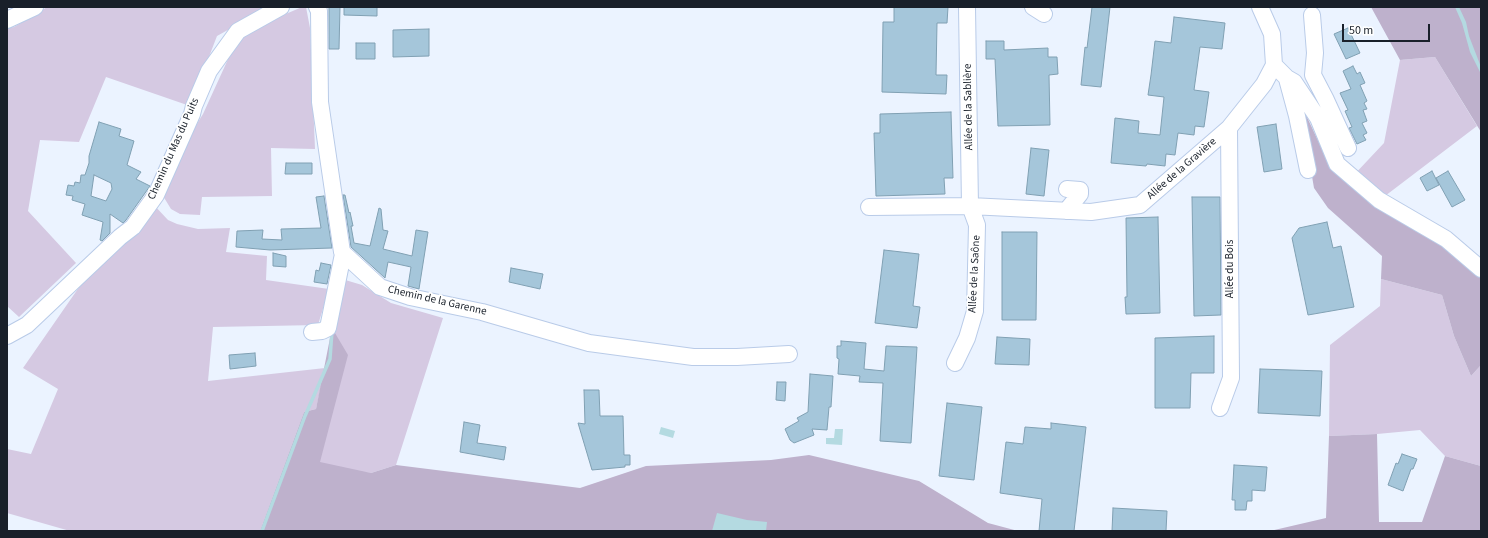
<!DOCTYPE html>
<html>
<head>
<meta charset="utf-8">
<style>
	body { margin:0 }
	#map { position:relative; width:1488px; height:538px; overflow:hidden; background:#ebf3ff; font-family:"Source Sans 3",sans-serif }
	canvas { display:block }
	.frame { position:absolute; inset:0; border:8px solid #19202a; pointer-events:none }
	.scale { position:absolute; left:1342px; top:24px; width:88px; height:18px; box-sizing:border-box; border:2px solid #19202a; border-top:0; padding-left:5px; font-size:12px; line-height:14px; white-space:nowrap; color:#19202a; -webkit-text-stroke:3px #fff; paint-order:stroke }
</style>
</head>
<body>
<div id="map">
<canvas width="1488" height="538"></canvas>
<div class="frame"></div>
<div class="scale">50 m</div>
</div>
<script>
const context = document.querySelector('canvas').getContext('2d');
context.lineJoin = 'round';
function paint(path, color) { context.fillStyle = color; context.fill(path, 'evenodd'); }
const poly = rows => new Path2D(rows.map(r => 'M' + r).join(''));
function strokePath(path, color, width, dash) { context.strokeStyle = color; context.lineWidth = width; context.lineCap = dash ? 'butt' : 'round'; context.setLineDash(dash || []); context.stroke(path); }
function label(font, color, halo, rows, align = 'center') {
  context.font = font + ' "Source Sans 3",sans-serif'; context.lineWidth = 3.5; context.setLineDash([]); context.textBaseline = 'middle'; context.strokeStyle = halo; context.fillStyle = color; for (const [text, x, y, turn = 0] of rows) {
    context.save(); context.translate(x, y); context.rotate((+turn || 0) * Math.PI / 180); context.textAlign = isNaN(turn) ? turn : align; if (halo) context.strokeText(text, 0, 0); context.fillText(text, 0, 0); context.restore();
  }
}
const green = poly([
	[47,7,269,7,217,36,190,106,106,77,79,142,40,140,28,211,76,263,19,317,7,306,7,28,14,27],
	[302,7,306,7,310,28,315,149,271,148,272,196,202,197,200,215,180,214,171,209,160,191,185,143,203,114,235,44,258,26],
	[1435,57,1477,126,1385,196,1352,177,1384,143,1400,60],
	[153,204,168,220,177,224,198,229,230,228,226,252,267,256,266,280,329,289,318,325,213,327,208,381,325,368,316,409,304,412,260,531,70,531,7,513,7,449,31,454,58,389,23,368,91,270],
	[342,279,362,285,391,303,443,318,396,465,371,473,318,469,332,328],
	[1381,279,1442,295,1454,336,1471,376,1481,365,1481,466,1445,456,1420,430,1377,434,1329,436,1330,345,1380,306]
]);
const forest = poly([
	[1371,7,1481,7,1481,132,1435,57,1400,60],
	[1299,100,1330,166,1481,269,1481,365,1471,376,1454,336,1442,295,1381,279,1382,256,1328,208,1314,188],
	[332,328,348,355,320,462,371,473,396,465,580,488,646,466,771,460,809,455,919,481,988,523,1018,531,260,531,304,412,316,409],
	[1377,434,1379,522,1422,522,1445,456,1481,466,1481,531,1270,531,1326,518,1329,436]
]);
const water = poly([
	[1455,7,1459,7,1466,22,1469,36,1481,67,1481,74,1470,52,1462,23],
	[661,427,675,431,673,438,659,434],
	[835,429,843,429,842,445,826,444,826,438,834,438],
	[717,513,747,520,767,522,766,531,712,531]
]);
const stream = poly([
	[262,531,305,416,330,359,332,331]
]);
const building = poly([
	[329,7,340,7,339,49,329,49,329,7],
	[344,7,377,7,377,16,344,15,344,7],
	[894,7,948,7,947,23,937,23,936,75,947,75,946,94,882,92,883,22,894,22,894,7],
	[1092,7,1110,7,1101,87,1081,85,1085,47,1087,48,1092,7],
	[1174,17,1225,23,1222,49,1200,47,1194,90,1209,92,1204,127,1195,126,1194,135,1178,133,1175,155,1166,154,1165,166,1147,164,1146,166,1111,163,1115,118,1139,121,1138,133,1160,135,1164,97,1148,95,1151,75,1155,41,1171,43,1174,17],
	[1348,28,1360,53,1346,59,1334,34,1348,28],
	[429,29,429,56,393,57,393,30,429,29],
	[986,41,1004,41,1004,50,1048,48,1048,57,1057,57,1058,74,1049,75,1050,125,998,126,995,59,986,59,986,41],
	[356,43,375,43,375,59,356,59,356,43],
	[1353,66,1357,74,1360,72,1365,83,1360,85,1367,101,1364,103,1367,109,1363,110,1367,121,1362,123,1367,133,1363,135,1366,140,1357,144,1349,128,1352,127,1345,111,1348,110,1340,93,1351,89,1343,71,1353,66],
	[951,112,953,178,944,178,945,194,876,196,874,133,880,133,880,114,951,112],
	[99,122,121,129,119,136,134,141,127,165,141,172,136,179,150,186,126,220,123,223,110,214,110,233,102,241,100,240,103,222,82,215,85,204,72,200,73,196,66,195,68,185,74,186,75,182,80,183,81,175,85,175,89,163,89,156,99,122],
	[94,175,111,183,112,189,106,201,91,196,94,175],
	[1276,124,1282,169,1264,172,1257,127,1276,124],
	[1031,148,1049,150,1044,196,1026,194,1031,148],
	[286,163,312,163,312,174,285,174,286,163],
	[1432,171,1439,185,1427,191,1420,178,1432,171],
	[1448,171,1465,200,1452,207,1436,178,1448,171],
	[343,195,345,195,349,213,350,212,353,226,351,226,354,243,370,246,379,208,381,209,383,230,388,231,383,249,412,256,416,230,428,232,419,289,408,286,411,267,388,262,385,278,351,247,343,195],
	[324,196,332,248,270,250,236,247,237,231,263,230,262,239,282,240,281,229,321,228,316,197,324,196],
	[1192,197,1220,197,1221,315,1194,316,1192,197],
	[1158,217,1160,313,1126,314,1125,297,1127,297,1126,218,1158,217],
	[1327,222,1333,248,1341,246,1354,307,1308,315,1292,238,1299,228,1327,222],
	[1002,232,1037,232,1036,320,1002,320,1002,232],
	[884,250,919,254,913,306,920,307,917,328,875,323,884,250],
	[273,253,286,256,286,267,273,266,273,253],
	[321,263,331,265,327,284,314,282,316,270,319,271,321,263],
	[511,268,543,274,540,289,509,282,511,268],
	[1214,336,1214,373,1191,373,1190,408,1155,408,1155,338,1214,336],
	[997,337,1030,339,1029,365,995,364,997,337],
	[841,341,866,343,864,369,884,371,886,346,917,347,911,443,880,441,883,383,859,382,860,376,838,374,839,359,837,358,837,346,841,346,841,341],
	[255,353,256,366,230,369,229,355,255,353],
	[1260,369,1322,371,1320,416,1258,413,1260,369],
	[810,374,833,376,831,407,829,407,827,430,812,429,814,435,794,443,790,440,785,429,799,421,797,418,808,412,810,374],
	[777,382,786,382,785,401,776,400,777,382],
	[584,390,599,390,600,416,623,416,624,455,630,455,630,465,625,465,625,467,592,470,578,423,585,424,584,390],
	[947,403,982,407,974,480,939,476,947,403],
	[464,422,480,425,477,443,506,447,504,460,460,452,464,422],
	[1051,423,1086,427,1074,531,1039,531,1042,499,1000,493,1006,442,1023,444,1025,427,1051,429,1051,423],
	[1402,454,1417,459,1413,469,1411,469,1403,491,1388,485,1396,463,1398,464,1402,454],
	[1234,465,1267,467,1265,491,1252,490,1252,501,1247,501,1246,510,1235,510,1235,500,1232,500,1234,465],
	[1113,508,1167,511,1166,531,1112,531,1113,508]
]);
const minor = poly([
	[317,7,319,11,320,102,342,252,380,287,410,297,482,312,589,343,693,357,737,357,789,354],
	[1033,7,1044,14],
	[1312,15,1315,53,1313,75,1326,100,1348,148],
	[7,20,35,7],
	[1274,65,1287,78,1294,82,1318,118,1337,164,1379,200,1446,239,1481,269],
	[1287,79,1297,116,1308,170],
	[869,207,970,206,1091,212,1140,205,1229,128,1264,84,1274,65,1272,34,1260,7],
	[1066,211,1080,194,1080,190,1067,189],
	[312,332,322,331,328,328,343,254],
	[7,336,27,325,120,237,133,227,156,195,192,114,194,106,209,71,238,31,281,7],
	[955,363,967,338,975,311,977,225,970,206,967,7],
	[1220,408,1231,378,1229,128]
]);
const streetNames = [
	["Allée de la Sablière",969,107,-91],
	["Chemin du Mas du Puits",174,149,-66],
	["Allée de la Gravière",1182,169,-41],
	["Allée du Bois",1231,269,-90],
	["Allée de la Saône",975,274,-87],
	["Chemin de la Garenne",437,301,13]
];
paint(green, '#d5c9e2');
paint(forest, '#beb1cc');
paint(water, '#b4dae1');
strokePath(stream, '#b4dae1', 3.5);
paint(building, '#a5c6da');
strokePath(building, '#80a0b3', 1);
strokePath(minor, '#b9cbe8', 18);
strokePath(minor, '#fff', 16);
label('11px', '#19202a', '#fff', streetNames);
</script>
</body>
</html>
